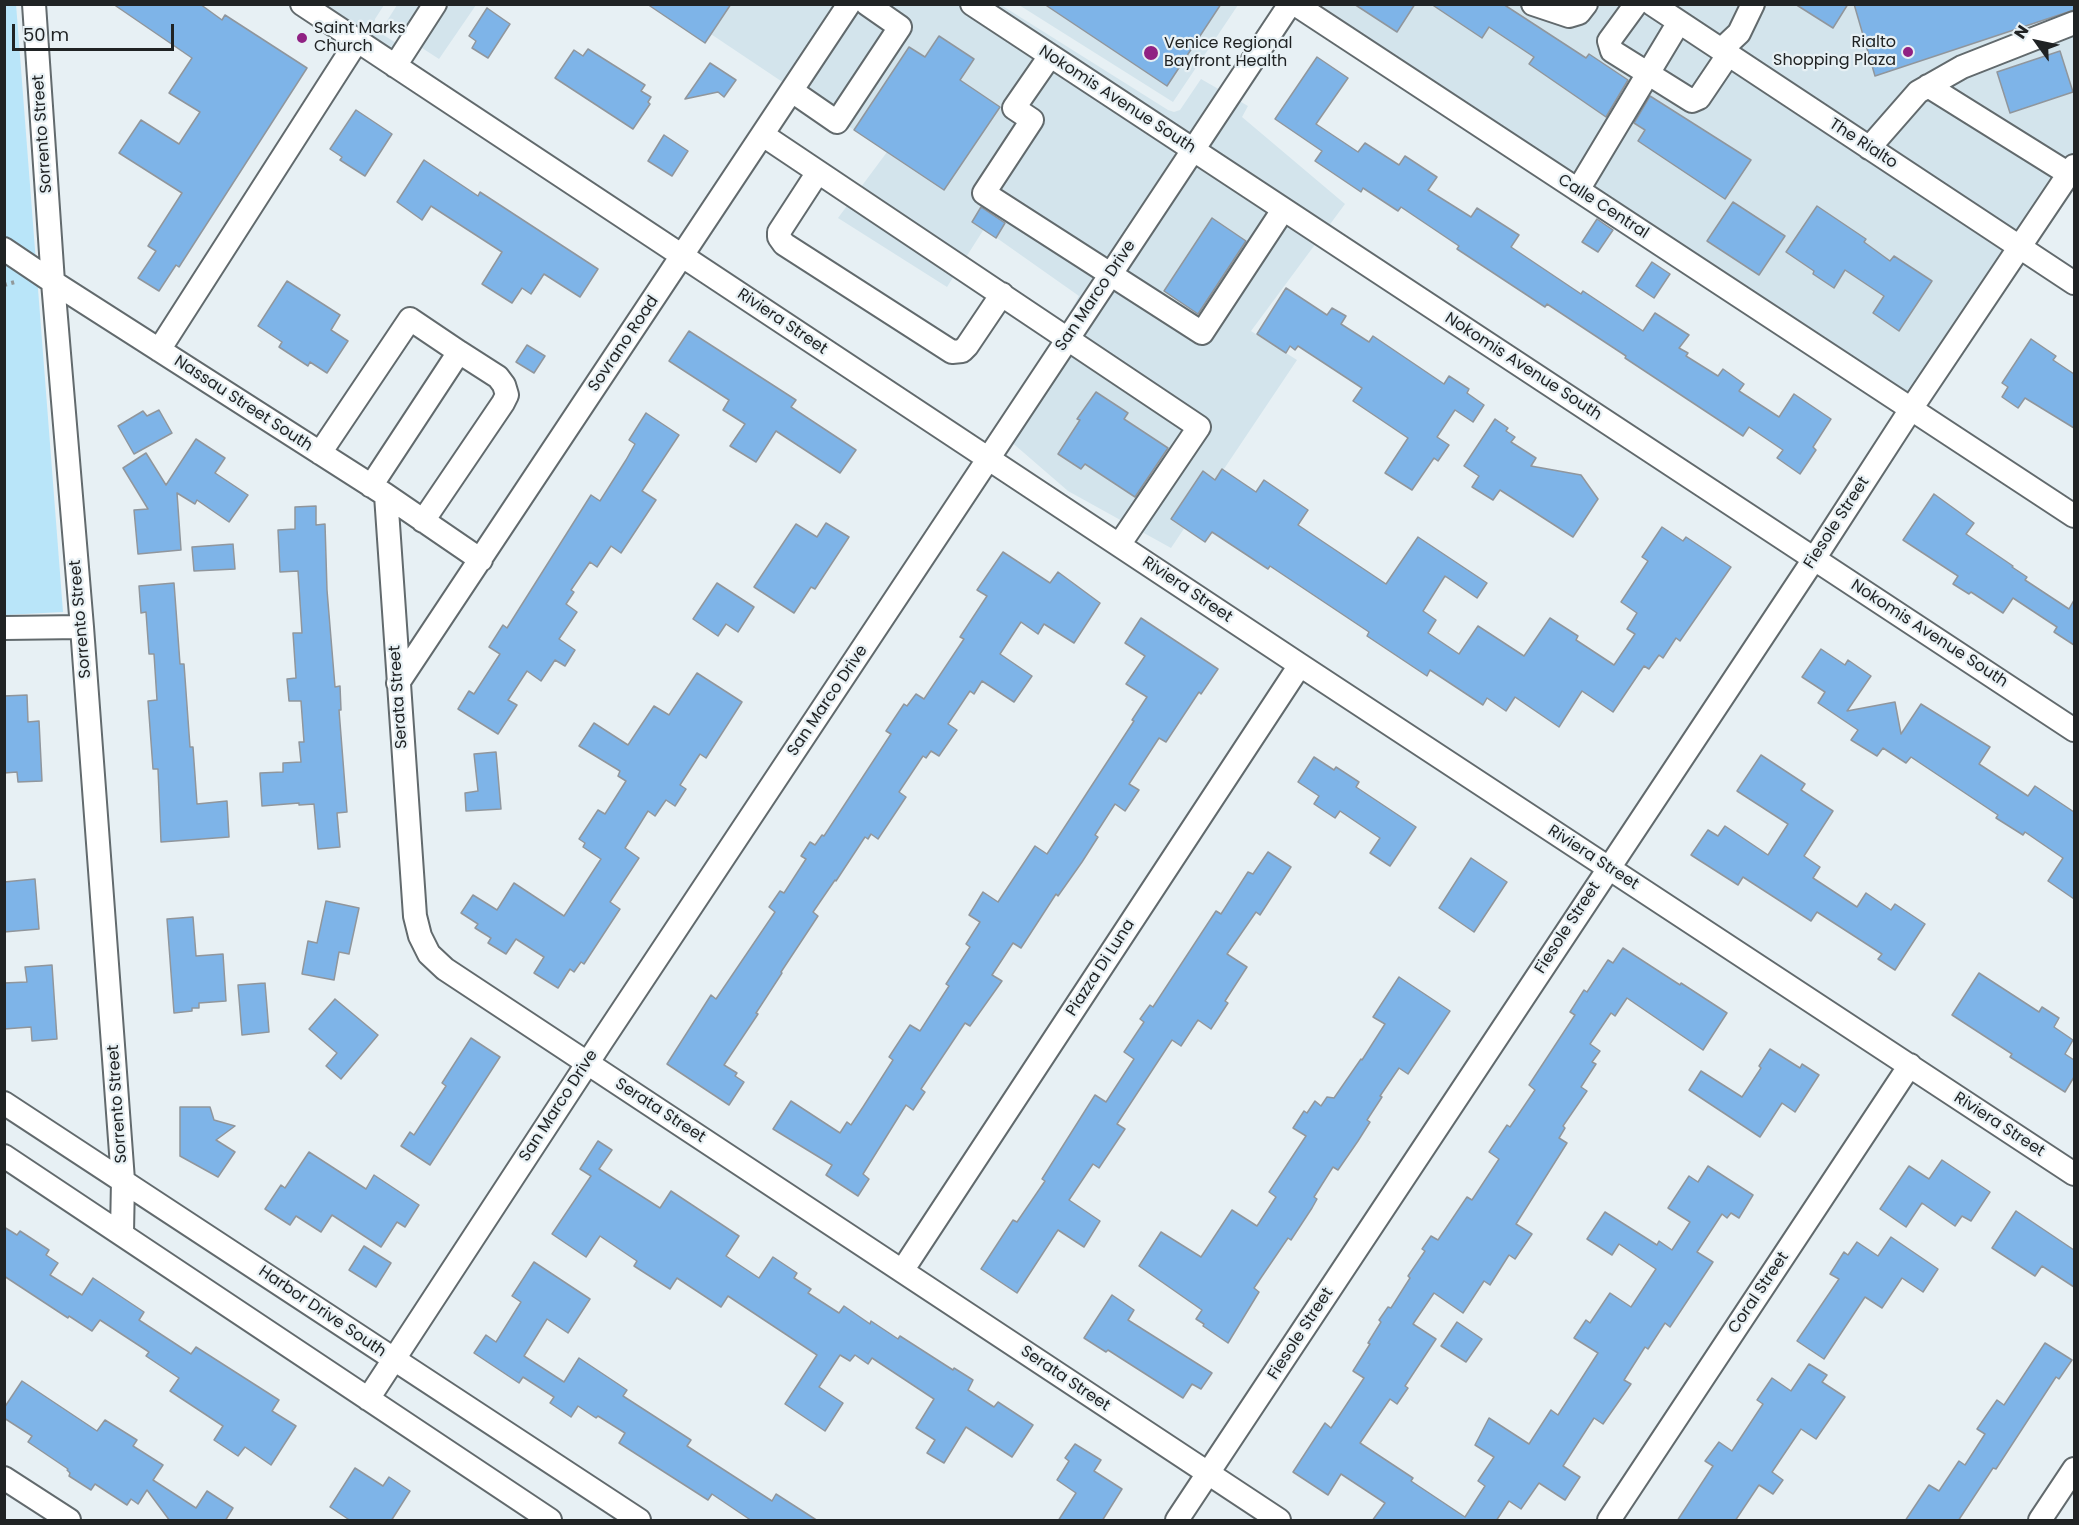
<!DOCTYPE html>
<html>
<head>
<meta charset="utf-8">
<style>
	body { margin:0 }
	#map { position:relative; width:2079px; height:1525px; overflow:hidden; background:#e7f0f4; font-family:Poppins,sans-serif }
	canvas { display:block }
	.frame { position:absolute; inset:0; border:6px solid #202324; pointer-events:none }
	.north { position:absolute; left:2007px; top:12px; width:60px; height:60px; -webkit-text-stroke:4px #e7f0f4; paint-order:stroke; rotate:303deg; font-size:16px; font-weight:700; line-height:24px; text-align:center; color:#202324 }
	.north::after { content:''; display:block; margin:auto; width:21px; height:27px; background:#202324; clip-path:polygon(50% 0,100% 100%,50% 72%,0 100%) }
	.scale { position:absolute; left:12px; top:24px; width:162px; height:27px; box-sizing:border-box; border:3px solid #202324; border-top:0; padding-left:8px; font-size:18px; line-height:21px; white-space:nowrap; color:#202324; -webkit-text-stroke:4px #e7f0f4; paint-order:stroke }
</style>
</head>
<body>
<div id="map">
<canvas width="2079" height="1525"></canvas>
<div class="frame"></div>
<div class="north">N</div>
<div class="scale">50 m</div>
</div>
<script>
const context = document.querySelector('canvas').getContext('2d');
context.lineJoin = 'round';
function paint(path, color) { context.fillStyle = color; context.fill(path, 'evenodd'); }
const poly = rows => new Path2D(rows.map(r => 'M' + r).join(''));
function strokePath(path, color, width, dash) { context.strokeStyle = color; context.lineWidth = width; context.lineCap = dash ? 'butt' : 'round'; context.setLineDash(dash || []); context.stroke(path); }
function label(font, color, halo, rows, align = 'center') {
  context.font = font + ' Poppins,sans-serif'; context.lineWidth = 4.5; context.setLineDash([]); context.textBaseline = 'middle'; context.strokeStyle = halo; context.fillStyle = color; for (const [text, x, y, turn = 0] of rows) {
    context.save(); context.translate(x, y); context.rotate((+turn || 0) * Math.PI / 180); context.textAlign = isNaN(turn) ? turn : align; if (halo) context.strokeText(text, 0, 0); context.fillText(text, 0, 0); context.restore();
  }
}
const built = poly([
	[671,4,1001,5,1168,110,1174,112,1180,110,1201,79,1248,106,1242,117,1345,204,1251,331,1297,360,1171,548,1068,491,1001,433,1079,296,984,229,947,287,838,218,887,152,669,6],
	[1317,4,2074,5,2074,159,1920,410,1315,8],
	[323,5,384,5,375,19,374,25,377,31,401,46,396,56],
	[397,5,476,5,439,59,385,24],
	[1019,5,1238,5,1173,102]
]);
const green = poly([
	[16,4,63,612,5,615,4,5]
]);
const building = poly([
	[113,4,200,4,222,20,225,15,307,68,179,267,176,265,159,291,138,278,156,251,148,246,182,193,119,153,141,120,179,144,200,112,169,93,192,58,113,4],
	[647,4,731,4,705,43,647,4],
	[1044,4,1221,4,1167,86,1044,4],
	[1354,4,1415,4,1397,32,1354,4],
	[1431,4,1503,4,1586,58,1589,54,1628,80,1606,117,1529,64,1534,57,1489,27,1482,38,1431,4],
	[1795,4,1848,4,1833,28,1795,4],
	[1854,4,2074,4,2074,10,1875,76,1854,4],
	[487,8,510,24,488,58,472,48,476,41,469,36,487,8],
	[939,36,974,59,960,80,1000,107,944,190,854,130,909,47,925,57,939,36],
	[588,49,645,85,641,91,651,97,648,102,650,104,633,129,555,78,574,50,583,56,588,49],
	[2060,51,2073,92,2010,113,1997,72,2060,51],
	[1317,57,1348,78,1316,124,1358,152,1365,143,1399,165,1405,156,1437,177,1428,190,1471,217,1477,208,1519,235,1511,247,1581,294,1583,291,1643,331,1655,313,1689,335,1679,348,1688,353,1686,356,1718,376,1723,369,1744,384,1739,391,1779,417,1794,394,1831,419,1813,447,1816,450,1800,474,1777,458,1783,450,1749,427,1743,436,1625,358,1626,356,1547,304,1545,307,1457,249,1459,246,1401,207,1398,211,1363,188,1361,192,1315,161,1322,151,1275,119,1317,57],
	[710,63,736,80,724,97,718,92,685,99,710,63],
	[1650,96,1751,160,1725,199,1638,141,1645,130,1634,123,1650,96],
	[356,110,392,134,365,176,340,160,342,157,330,149,356,110],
	[664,135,688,151,672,176,648,161,664,135],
	[424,160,478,196,480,192,598,269,580,297,544,274,531,294,522,288,512,303,482,284,502,252,431,206,422,220,397,202,424,160],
	[1733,202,1785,236,1759,275,1707,241,1733,202],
	[1817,206,1866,239,1864,242,1890,261,1894,256,1932,281,1899,331,1873,313,1884,296,1845,270,1834,288,1813,274,1814,271,1786,252,1817,206],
	[981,207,1005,223,996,238,972,222,981,207],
	[1212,218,1246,241,1198,314,1164,291,1212,218],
	[1597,219,1613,230,1598,252,1582,242,1597,219],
	[1652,262,1670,274,1654,298,1636,286,1652,262],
	[287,281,340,315,331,330,348,341,327,373,310,362,308,366,279,347,282,342,258,326,287,281],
	[1286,288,1327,315,1332,308,1346,316,1341,324,1369,342,1373,336,1444,384,1449,376,1469,389,1467,393,1484,405,1473,422,1455,410,1437,437,1449,445,1438,461,1434,458,1412,490,1385,473,1408,438,1353,401,1362,388,1298,346,1295,350,1290,346,1286,353,1257,334,1286,288],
	[689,331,796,400,791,407,856,450,840,473,776,431,756,462,730,446,745,424,723,410,729,400,669,361,689,331],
	[2031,339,2056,356,2053,360,2074,374,2074,428,2025,398,2018,408,2002,397,2008,387,2002,383,2031,339],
	[527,345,545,356,534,373,516,362,527,345],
	[1096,392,1128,413,1124,419,1168,448,1135,497,1085,464,1081,469,1058,454,1080,420,1077,419,1096,392],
	[159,410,172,433,134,454,118,426,143,411,147,416,159,410],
	[646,413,679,435,642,491,656,500,621,553,611,546,597,567,590,562,571,590,574,592,566,604,577,612,559,639,575,650,565,666,555,660,541,681,527,671,508,700,517,705,498,734,458,709,469,691,474,694,500,654,489,647,503,625,507,628,591,495,600,501,626,460,635,444,629,440,646,413],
	[1495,419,1508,428,1506,431,1515,437,1511,442,1536,458,1531,466,1581,475,1598,499,1573,537,1500,490,1493,500,1472,487,1479,476,1464,466,1495,419],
	[196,439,225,458,215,473,248,495,229,522,197,500,195,504,177,493,181,550,138,554,134,510,148,509,123,468,146,453,166,485,196,439],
	[1222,469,1256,492,1264,480,1308,510,1298,525,1386,584,1418,537,1487,583,1477,598,1445,576,1423,611,1436,620,1428,633,1459,654,1478,626,1524,656,1550,618,1578,636,1576,640,1614,665,1635,634,1627,629,1637,613,1621,602,1648,561,1642,557,1662,527,1683,541,1686,537,1731,567,1680,641,1676,638,1663,658,1659,655,1649,669,1644,666,1613,712,1582,691,1559,727,1515,697,1506,711,1487,698,1483,705,1430,670,1427,676,1367,636,1369,632,1270,566,1268,569,1212,532,1205,542,1171,519,1203,471,1215,480,1222,469],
	[1934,494,1974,523,1966,534,2013,566,2012,567,2027,577,2025,580,2069,609,2074,600,2074,645,2054,632,2057,627,2013,598,2003,613,1971,592,1969,594,1953,584,1958,576,1903,540,1934,494],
	[316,506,316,525,325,524,327,590,335,687,340,686,341,710,339,710,347,812,337,813,340,847,318,849,314,804,299,805,299,803,262,806,260,775,260,773,283,772,283,763,301,762,299,742,304,742,301,701,289,701,287,679,296,678,293,633,302,633,298,571,280,572,278,530,295,529,295,507,316,506],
	[826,523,849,537,815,589,811,587,794,613,754,587,796,524,817,537,826,523],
	[233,544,235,569,194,571,192,547,233,544],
	[1003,552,1050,583,1058,572,1100,603,1074,643,1044,624,1038,634,1021,622,1000,654,1032,676,1014,702,982,681,974,694,970,691,948,724,957,730,939,756,931,751,926,758,923,756,899,792,906,797,878,839,871,834,868,839,865,837,836,881,835,880,813,912,818,916,781,972,782,973,756,1013,758,1014,724,1065,737,1073,735,1076,744,1082,729,1105,667,1064,711,995,716,999,775,912,769,907,780,891,784,893,806,859,801,856,810,842,815,845,822,835,824,836,891,734,886,731,904,704,907,706,916,694,924,699,964,639,960,637,987,596,977,590,1003,552],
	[174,583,180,664,184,664,190,747,193,747,197,804,227,801,229,837,161,842,158,769,153,769,148,701,157,700,154,654,149,654,146,612,141,613,139,586,174,583],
	[717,583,754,607,738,632,726,624,718,636,693,619,717,583],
	[1141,618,1218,669,1201,694,1199,692,1166,742,1159,738,1129,784,1139,790,1125,811,1115,804,1095,835,1098,837,1082,862,1058,896,1056,894,1021,948,1013,943,992,975,1002,981,970,1026,965,1023,921,1089,925,1092,913,1110,906,1105,863,1174,869,1179,858,1196,826,1175,832,1165,773,1129,791,1101,840,1133,847,1122,851,1125,863,1107,893,1060,889,1057,910,1025,920,1031,949,986,946,984,970,947,966,944,980,922,969,915,983,892,998,902,1035,846,1047,854,1134,721,1132,720,1147,697,1126,684,1145,656,1125,643,1141,618],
	[1821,649,1845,665,1848,660,1871,676,1847,711,1895,702,1901,734,1921,704,1990,747,1979,764,2028,796,2035,786,2074,812,2074,899,2048,881,2063,858,2025,832,2023,835,1996,818,1998,815,1911,757,1906,763,1883,748,1877,756,1851,740,1858,730,1818,703,1825,692,1802,677,1821,649],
	[697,673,742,702,706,758,700,754,680,785,686,789,675,806,666,800,655,816,648,811,625,848,639,858,610,902,620,909,584,964,581,962,574,972,570,969,558,988,534,973,544,957,516,939,506,954,488,943,491,938,475,928,478,924,461,913,473,895,497,910,514,883,564,916,601,859,583,847,585,843,579,839,598,810,605,814,626,781,618,776,620,771,579,746,594,723,628,745,654,706,669,715,697,673],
	[27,695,28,722,39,721,42,781,18,782,17,772,4,773,4,696,27,695],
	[496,752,501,809,466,811,465,793,478,791,474,754,496,752],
	[1761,755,1805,784,1801,790,1833,811,1804,856,1820,867,1813,878,1857,907,1866,893,1891,910,1895,904,1925,924,1895,970,1878,959,1882,954,1817,912,1811,921,1743,877,1738,885,1691,855,1708,830,1718,836,1725,826,1768,855,1788,824,1737,791,1761,755],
	[1314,757,1334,770,1336,767,1359,782,1356,787,1416,827,1390,866,1370,853,1380,838,1340,811,1335,818,1314,804,1319,796,1298,782,1314,757],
	[1268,852,1291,867,1260,915,1256,912,1227,954,1247,967,1225,1001,1228,1003,1211,1029,1198,1020,1181,1046,1172,1040,1117,1124,1125,1129,1099,1168,1093,1164,1069,1200,1100,1221,1084,1247,1058,1230,1017,1293,981,1269,1013,1220,1017,1222,1045,1181,1042,1179,1095,1095,1106,1102,1134,1059,1124,1052,1144,1022,1140,1019,1150,1005,1153,1007,1216,911,1221,914,1248,872,1253,874,1268,852],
	[1471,858,1507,882,1474,932,1439,908,1471,858],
	[35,879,39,929,4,932,4,882,35,879],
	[326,901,359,908,349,954,339,952,334,980,302,974,308,941,317,943,326,901],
	[193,917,196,956,223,954,226,1001,199,1003,199,1008,192,1008,192,1011,174,1013,167,919,193,917],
	[1623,948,1680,985,1681,983,1727,1013,1703,1050,1627,998,1615,1016,1611,1013,1590,1044,1600,1051,1592,1062,1596,1064,1581,1087,1587,1091,1563,1126,1565,1128,1559,1138,1567,1143,1516,1224,1532,1234,1515,1259,1509,1255,1490,1285,1484,1281,1463,1313,1434,1293,1413,1324,1436,1339,1405,1386,1408,1388,1397,1404,1390,1399,1360,1443,1413,1478,1411,1481,1465,1517,1485,1486,1478,1481,1494,1457,1475,1445,1489,1418,1529,1444,1551,1410,1558,1415,1598,1353,1574,1338,1586,1320,1590,1323,1610,1293,1631,1307,1656,1269,1619,1244,1612,1255,1587,1239,1605,1212,1657,1245,1659,1241,1672,1250,1690,1222,1668,1208,1689,1176,1698,1182,1708,1166,1753,1195,1739,1218,1731,1213,1727,1218,1722,1214,1697,1252,1713,1262,1670,1327,1665,1323,1648,1349,1645,1347,1624,1380,1631,1384,1603,1424,1594,1418,1563,1466,1580,1477,1565,1500,1539,1483,1521,1509,1509,1501,1496,1521,1372,1521,1385,1503,1341,1474,1328,1495,1293,1472,1325,1423,1331,1428,1364,1378,1353,1371,1370,1344,1368,1343,1381,1322,1379,1320,1388,1307,1391,1308,1410,1278,1408,1276,1425,1251,1422,1249,1431,1236,1438,1240,1467,1197,1472,1200,1499,1159,1489,1152,1507,1125,1510,1127,1535,1090,1529,1085,1575,1015,1570,1012,1584,990,1587,992,1608,960,1613,963,1623,948],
	[52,965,57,1039,32,1041,31,1027,4,1029,4,983,27,982,25,967,52,965],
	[1979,973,2039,1012,2042,1007,2059,1018,2054,1027,2073,1040,2065,1054,2074,1060,2074,1077,2065,1092,2010,1057,2012,1054,1952,1015,1979,973],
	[1399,977,1450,1011,1408,1074,1399,1068,1380,1096,1382,1097,1367,1120,1370,1122,1358,1141,1338,1170,1333,1167,1314,1197,1317,1199,1312,1208,1291,1240,1288,1238,1254,1288,1259,1292,1228,1343,1203,1326,1204,1324,1196,1319,1202,1310,1139,1266,1161,1232,1201,1257,1232,1210,1257,1226,1276,1197,1269,1192,1306,1136,1293,1128,1304,1111,1307,1113,1315,1101,1321,1106,1327,1097,1334,1098,1361,1059,1362,1060,1385,1024,1373,1017,1399,977],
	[265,983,269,1032,242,1035,238,985,265,983],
	[335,999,378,1035,341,1079,326,1066,337,1053,309,1029,335,999],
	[471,1038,500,1057,430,1165,401,1146,410,1132,414,1135,446,1086,442,1083,471,1038],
	[1770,1049,1800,1068,1802,1064,1819,1075,1795,1112,1782,1103,1760,1137,1689,1090,1701,1071,1742,1097,1761,1068,1759,1066,1770,1049],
	[180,1107,210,1107,214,1120,235,1126,216,1140,235,1152,218,1177,180,1156,180,1107],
	[598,1141,612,1150,599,1169,660,1208,671,1191,739,1236,726,1256,759,1278,773,1257,797,1273,794,1278,811,1289,808,1293,839,1313,844,1306,870,1324,871,1321,898,1339,900,1336,953,1370,954,1368,973,1380,968,1390,994,1407,998,1402,1033,1425,1012,1457,966,1427,944,1463,927,1453,935,1440,916,1428,934,1399,872,1358,868,1364,855,1355,850,1361,840,1355,819,1387,843,1403,825,1431,785,1404,817,1355,728,1296,721,1307,677,1278,670,1289,634,1266,637,1261,600,1236,586,1257,552,1234,591,1176,580,1169,598,1141],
	[309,1152,366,1189,374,1175,419,1205,405,1227,397,1222,381,1247,332,1215,321,1232,296,1216,290,1225,265,1209,281,1185,285,1188,309,1152],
	[1942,1160,1990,1192,1971,1221,1962,1216,1955,1226,1922,1203,1906,1227,1880,1209,1909,1166,1929,1179,1942,1160],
	[2016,1211,2074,1250,2074,1287,2042,1266,2035,1276,1992,1248,2016,1211],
	[4,1227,17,1235,20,1231,49,1250,46,1255,58,1263,50,1275,82,1295,93,1278,144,1312,139,1320,191,1354,196,1347,279,1400,272,1411,296,1426,271,1465,245,1447,238,1456,214,1440,223,1426,170,1391,179,1378,146,1356,149,1352,100,1320,92,1331,69,1316,68,1318,4,1276,4,1227],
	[1891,1237,1938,1269,1923,1292,1902,1278,1882,1308,1865,1297,1824,1359,1797,1341,1839,1279,1830,1274,1844,1252,1848,1255,1857,1242,1878,1256,1891,1237],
	[364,1246,391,1263,376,1287,349,1270,364,1246],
	[534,1262,590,1299,568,1333,547,1319,524,1356,564,1382,579,1358,627,1390,623,1396,691,1440,687,1446,772,1501,776,1494,818,1521,752,1521,712,1494,708,1500,619,1443,625,1433,598,1416,596,1418,578,1406,571,1417,550,1403,554,1397,523,1377,519,1383,474,1353,486,1335,496,1342,521,1302,512,1296,534,1262],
	[1112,1295,1134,1310,1128,1320,1212,1373,1201,1389,1192,1384,1183,1398,1108,1350,1106,1352,1084,1338,1112,1295],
	[1457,1322,1482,1339,1466,1362,1441,1346,1457,1322],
	[2045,1343,2072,1360,2059,1379,2056,1377,1996,1469,1993,1468,1958,1521,1905,1521,1929,1485,1939,1491,1959,1461,1965,1465,1985,1434,1977,1429,1997,1400,2004,1405,2045,1343],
	[1809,1364,1827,1375,1822,1382,1845,1397,1816,1439,1801,1429,1772,1472,1783,1480,1773,1494,1759,1485,1735,1521,1677,1521,1713,1466,1705,1461,1719,1442,1732,1451,1763,1404,1757,1400,1772,1378,1791,1391,1809,1364],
	[22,1381,97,1431,105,1420,137,1440,133,1446,163,1465,153,1480,196,1508,207,1491,233,1508,225,1521,170,1521,147,1490,138,1504,131,1499,127,1505,95,1484,91,1490,69,1476,70,1473,67,1470,68,1469,28,1442,32,1436,4,1418,4,1408,22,1381],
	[1075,1444,1101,1460,1094,1471,1122,1489,1102,1521,1058,1521,1076,1493,1057,1480,1069,1461,1065,1458,1075,1444],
	[355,1468,383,1486,389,1477,410,1491,391,1521,351,1521,330,1507,355,1468]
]);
const path = poly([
	[4,285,15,282]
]);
const minor = poly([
	[34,4,53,282,82,627,123,1180,122,1233],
	[302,4,1300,665,2074,1174],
	[972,4,2074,730],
	[1295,4,2074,516],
	[1533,4,1569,16,1579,13,1586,4],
	[1636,4,1609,41,1612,51,1692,101,1699,98,1728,55],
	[1652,4,2074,283],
	[1721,50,1739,33,1753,4],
	[1050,56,1014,108,1032,120,984,193,1202,333,1283,210],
	[395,66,435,4],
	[1928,86,2069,174],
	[792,91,837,122,900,27,867,4],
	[763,135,1199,427,1119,545],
	[1869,148,1918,92,1962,67,2074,23],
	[818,172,779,232,779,237,784,244,952,352,962,351,967,346,1002,294],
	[1578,190,1679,22],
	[4,249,53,282,386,495,481,560],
	[159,350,357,41],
	[320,453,410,319,459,352,371,486],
	[386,495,415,916,420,936,429,954,445,969,1279,1520],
	[423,521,503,403,507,395,504,385,498,377,459,352],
	[4,628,82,627],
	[398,683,849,4],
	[4,1103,639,1520],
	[4,1156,550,1520],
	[902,1271,1300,665],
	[368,1399,602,1041,1290,4],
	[4,1478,69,1520],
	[1177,1520,1814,559,1911,409,2074,166],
	[1609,1520,1910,1065],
	[2040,1520,2074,1469]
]);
const markers = [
	[302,38,6,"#902183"],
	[1908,52,6,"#902183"],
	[1151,53,8,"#902183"]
];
const poiNames = [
	["Saint Marks",314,29],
	["Church",314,47],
	["Rialto",1896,43,"right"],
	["Shopping Plaza",1896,61,"right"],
	["Venice Regional",1164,44],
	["Bayfront Health",1164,62]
];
const streetNames = [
	["Nokomis Avenue South",1117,100,33],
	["Sorrento Street",43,134,-94],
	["The Rialto",1863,144,33],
	["Calle Central",1603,207,33],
	["San Marco Drive",1096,296,-56],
	["Riviera Street",782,322,34],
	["Sovrano Road",624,344,-56],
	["Nokomis Avenue South",1523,367,33],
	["Nassau Street South",243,404,33],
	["Fiesole Street",1837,523,-57],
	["Riviera Street",1187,590,34],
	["Sorrento Street",81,619,-95],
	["Nokomis Avenue South",1929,634,33],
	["Serata Street",399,697,-94],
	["San Marco Drive",828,701,-56],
	["Riviera Street",1593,858,33],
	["Fiesole Street",1568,928,-57],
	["Piazza Di Luna",1101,968,-57],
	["Sorrento Street",118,1104,-94],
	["San Marco Drive",559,1106,-57],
	["Serata Street",660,1111,33],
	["Riviera Street",1999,1125,33],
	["Coral Street",1759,1293,-56],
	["Harbor Drive South",322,1312,34],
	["Fiesole Street",1301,1334,-57],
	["Serata Street",1065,1379,34]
];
paint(built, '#d3e4ec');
paint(green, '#b9e5f9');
paint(building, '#7eb4e8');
strokePath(building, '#90969c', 1.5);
strokePath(minor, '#626a6d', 26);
strokePath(path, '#91989a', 4, [3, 4.5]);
strokePath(minor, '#fff', 22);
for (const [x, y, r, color] of markers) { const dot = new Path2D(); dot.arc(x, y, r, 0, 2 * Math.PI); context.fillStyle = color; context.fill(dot); strokePath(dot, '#e7f0f4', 2); }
label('16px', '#202324', '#e7f0f4', poiNames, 'left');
label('16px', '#202324', '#e7f0f4', streetNames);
</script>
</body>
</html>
